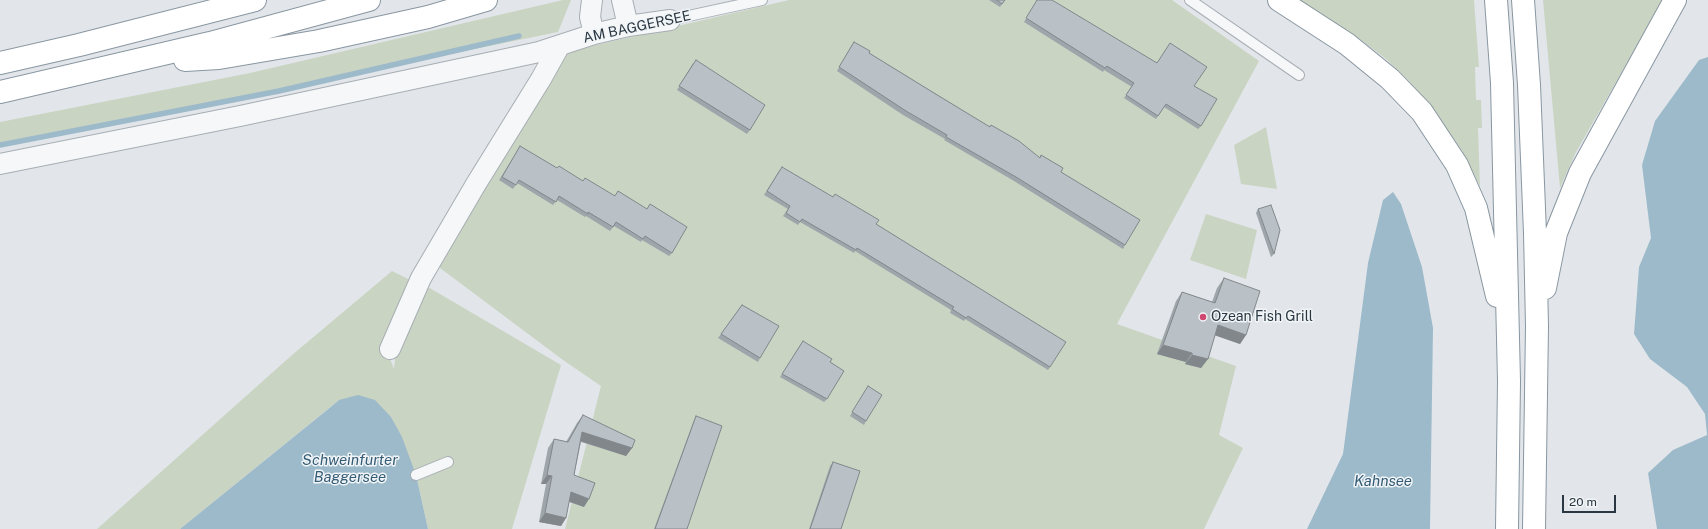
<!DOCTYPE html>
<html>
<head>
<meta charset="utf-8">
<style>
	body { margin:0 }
	#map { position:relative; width:1708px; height:529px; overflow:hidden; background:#e2e6ea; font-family:"Public Sans",sans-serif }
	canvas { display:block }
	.scale { position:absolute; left:1562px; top:495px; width:54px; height:18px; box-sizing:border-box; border:2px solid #2a3742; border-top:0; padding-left:5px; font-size:12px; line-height:14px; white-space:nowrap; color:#2a3742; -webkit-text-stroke:3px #f1f5f7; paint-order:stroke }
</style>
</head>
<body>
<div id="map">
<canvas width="1708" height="529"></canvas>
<div class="scale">20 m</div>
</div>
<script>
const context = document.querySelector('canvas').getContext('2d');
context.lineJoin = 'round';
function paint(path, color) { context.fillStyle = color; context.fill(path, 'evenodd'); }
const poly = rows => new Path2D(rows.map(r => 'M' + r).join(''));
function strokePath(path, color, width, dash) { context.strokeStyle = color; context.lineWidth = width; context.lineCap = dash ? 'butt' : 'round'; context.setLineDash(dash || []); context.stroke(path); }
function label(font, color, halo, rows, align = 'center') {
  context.font = font + ' "Public Sans",sans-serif'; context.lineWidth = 3; context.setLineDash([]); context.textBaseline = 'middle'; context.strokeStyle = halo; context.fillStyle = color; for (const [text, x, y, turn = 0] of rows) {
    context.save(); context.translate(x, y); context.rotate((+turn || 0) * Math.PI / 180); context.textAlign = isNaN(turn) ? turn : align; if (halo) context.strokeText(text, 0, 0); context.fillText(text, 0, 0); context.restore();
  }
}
const green = poly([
	[563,0,571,0,558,32,0,146,0,122,250,73],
	[789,0,1172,0,1259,61,1117,324,1236,366,1219,435,1243,448,1204,529,565,529,601,386,563,360,440,268,439,252,562,53],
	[1298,0,1474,0,1479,67,1475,67,1476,100,1481,100,1482,128,1478,128,1480,186,1461,149,1428,103,1409,81,1386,59,1357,37],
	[1543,0,1663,0,1576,152,1560,188],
	[1266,127,1277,189,1241,184,1234,145],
	[1206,214,1257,230,1246,279,1190,260],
	[392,271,418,284,384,343,394,369,397,341,425,287,428,287,561,365,512,529,428,529,416,475,339,400,180,529,97,529,292,355]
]);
const water = poly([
	[1708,57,1708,529,1657,529,1648,473,1673,450,1707,435,1705,414,1687,387,1650,359,1634,334,1639,267,1651,238,1642,165,1655,121,1699,60],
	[1393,192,1401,204,1422,267,1433,328,1430,529,1307,529,1343,454,1368,263,1383,200],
	[358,395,375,400,391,417,402,437,416,475,428,529,180,529,327,410,339,400]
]);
const stream = poly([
	[0,145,279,91,519,36]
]);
const lane = poly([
	[1190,0,1299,75],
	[670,20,762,0],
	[416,475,448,462]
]);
const street = poly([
	[592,0,590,17,594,34],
	[622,0,628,26],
	[0,164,240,116,539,52,594,34,628,26,670,20],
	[390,349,421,278,476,184,541,79,560,45]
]);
const highway = poly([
	[1279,0,1347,44,1390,79,1422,112,1457,165,1476,208,1497,296],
	[1496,0,1502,83,1509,381,1507,529],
	[1523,0,1529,85,1535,233,1537,326,1534,529],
	[185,60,219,58,319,41,428,17,486,0],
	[0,63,79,45,255,0],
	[0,92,210,43,369,0],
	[1545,288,1556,233,1580,173,1675,0]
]);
const wall = poly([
	[989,0,1005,0,1000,7],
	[1037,0,1194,86,1201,126,1198,129,1164,107,1156,119,1124,98,1132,87,1104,70,1103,72,1024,22],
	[852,45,869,53,1040,158,1061,172,1125,245,1123,249,1014,181,944,140,945,139,903,115,837,71],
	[693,63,750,130,747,134,677,90],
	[518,150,672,253,669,256,642,240,641,242,614,226,610,231,586,216,585,217,557,200,553,205,517,183,513,189,499,180],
	[779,171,876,224,1050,367,1048,370,965,319,964,321,950,313,951,310,855,251,854,253,800,222,798,225,783,216,788,209,764,195],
	[1258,209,1274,254,1271,257,1256,213],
	[1224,278,1246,335,1240,344,1215,335,1208,359,1201,368,1185,364,1186,362,1157,354,1176,301,1182,292,1212,302,1217,288],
	[742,305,760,358,758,362,718,338],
	[801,344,830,362,827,399,824,402,780,377],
	[866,390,866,421,864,425,850,416],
	[583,415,632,448,626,456,581,442,574,475,584,507,569,502,566,518,561,526,539,522,546,484,541,484,548,448,554,439,566,442,577,423],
	[696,416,687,529,654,529,694,420],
	[833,462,841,529,809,529,830,466]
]);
const shadedWall = poly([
	[1218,325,1246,335,1240,344,1211,334],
	[1163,345,1192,353,1186,362,1157,354],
	[1192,355,1208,359,1201,368,1185,364],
	[582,432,632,448,626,456,577,440],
	[547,475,552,476,546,484,541,484],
	[571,492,589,499,584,507,565,500],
	[545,513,566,518,561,526,539,522]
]);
const building = poly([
	[997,0,1005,0,1002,4,997,0],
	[1037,0,1052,0,1157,63,1170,43,1207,67,1194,86,1217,99,1201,126,1166,104,1158,116,1126,95,1134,83,1107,66,1105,68,1026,18,1037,0],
	[854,42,870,51,869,53,934,93,990,127,991,125,1019,141,1040,158,1041,155,1063,168,1061,172,1140,220,1125,245,1016,177,946,137,947,135,906,111,839,67,854,42],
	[696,60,765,105,750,130,679,86,696,60],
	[520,146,557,168,559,166,583,181,585,178,615,196,618,191,647,209,650,204,687,227,672,253,645,236,643,239,616,222,613,227,588,212,588,214,559,196,556,202,519,180,516,185,502,177,520,146],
	[782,167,833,197,835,194,879,220,876,224,1066,342,1050,367,968,316,966,318,952,309,954,307,857,248,856,250,802,219,800,222,786,213,790,206,767,191,782,167],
	[1271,205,1280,230,1274,254,1258,209,1271,205],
	[1224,278,1260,291,1246,335,1218,325,1208,359,1192,355,1192,353,1163,345,1182,292,1215,303,1224,278],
	[742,305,779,326,760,358,721,334,742,305],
	[803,341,832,359,830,362,844,371,827,399,782,374,803,341],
	[868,386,882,395,866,421,852,412,868,386],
	[583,415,635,440,632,448,582,432,574,475,595,483,589,499,571,492,566,518,545,513,552,476,547,475,554,439,568,442,583,415],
	[696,416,722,426,687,529,655,529,696,416],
	[833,462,860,471,841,529,810,529,833,462]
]);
const markers = [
	[1203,317,4,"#ce4872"]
];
const streetNames = [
	["AM BAGGERSEE",637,27,-12]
];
const poiNames = [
	["Ozean Fish Grill",1211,317]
];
const waterNames = [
	["Schweinfurter",350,460],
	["Baggersee",350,477],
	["Kahnsee",1383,481]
];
paint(green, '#cad4c3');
paint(water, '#9dbaca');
strokePath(stream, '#9dbaca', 5.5);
strokePath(lane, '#a7aeb4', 12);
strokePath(street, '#a7aeb4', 22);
strokePath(highway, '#8996a1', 24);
strokePath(lane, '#f5f7f8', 10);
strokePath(street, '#f5f7f8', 20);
strokePath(highway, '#fff', 22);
paint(wall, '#9fa6ab');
paint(shadedWall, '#82878b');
paint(building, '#b9c1c7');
strokePath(building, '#82878b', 1);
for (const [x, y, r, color] of markers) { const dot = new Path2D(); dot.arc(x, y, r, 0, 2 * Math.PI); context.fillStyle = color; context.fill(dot); strokePath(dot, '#f1f5f7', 1.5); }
label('14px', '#2a3742', '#f1f5f7', streetNames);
label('14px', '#2a3742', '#f1f5f7', poiNames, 'left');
label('italic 15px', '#345c76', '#f1f5f7', waterNames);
</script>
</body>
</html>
